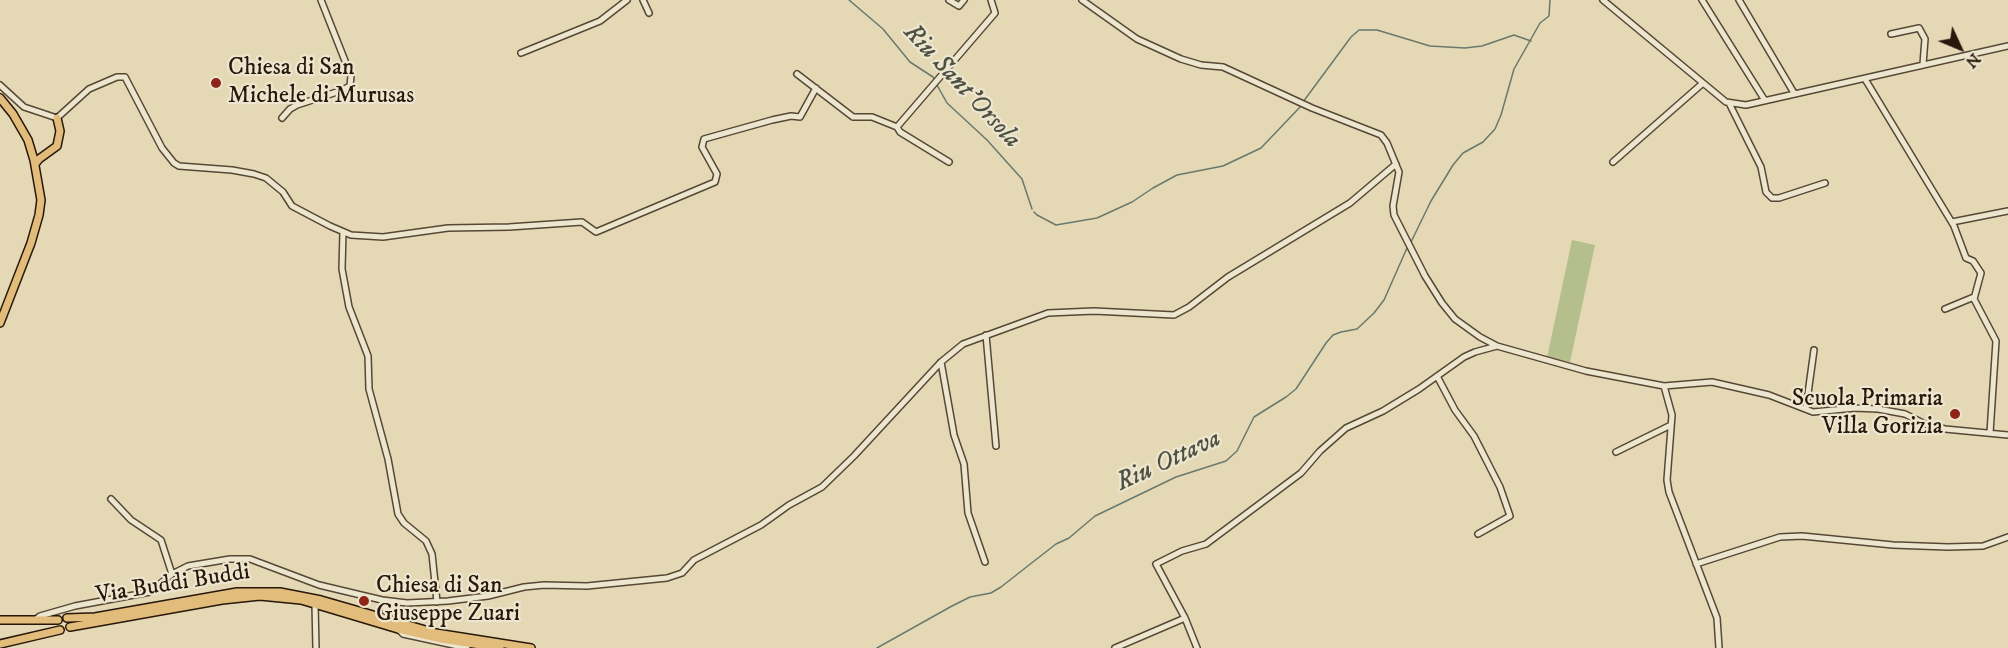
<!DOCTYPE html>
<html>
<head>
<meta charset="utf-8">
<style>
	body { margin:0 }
	#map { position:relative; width:2008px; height:648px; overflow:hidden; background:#e4d8b5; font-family:"IM FELL DW Pica",serif }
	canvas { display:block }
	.north { position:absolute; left:1930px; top:18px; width:60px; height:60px; -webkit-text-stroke:4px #ede6cf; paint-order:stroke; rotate:134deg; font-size:16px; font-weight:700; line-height:24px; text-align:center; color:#28170a }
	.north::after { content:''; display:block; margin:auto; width:21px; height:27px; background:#28170a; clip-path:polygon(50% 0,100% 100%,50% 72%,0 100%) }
</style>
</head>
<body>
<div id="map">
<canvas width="2008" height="648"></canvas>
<div class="north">N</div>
</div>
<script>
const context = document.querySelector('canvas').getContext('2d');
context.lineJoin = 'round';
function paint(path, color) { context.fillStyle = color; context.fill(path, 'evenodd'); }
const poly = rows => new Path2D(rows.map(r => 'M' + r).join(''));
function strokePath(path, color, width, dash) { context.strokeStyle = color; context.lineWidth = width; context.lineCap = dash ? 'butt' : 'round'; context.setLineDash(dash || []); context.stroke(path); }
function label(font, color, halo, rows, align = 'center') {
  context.font = font + ' "IM FELL DW Pica",serif'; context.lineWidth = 4.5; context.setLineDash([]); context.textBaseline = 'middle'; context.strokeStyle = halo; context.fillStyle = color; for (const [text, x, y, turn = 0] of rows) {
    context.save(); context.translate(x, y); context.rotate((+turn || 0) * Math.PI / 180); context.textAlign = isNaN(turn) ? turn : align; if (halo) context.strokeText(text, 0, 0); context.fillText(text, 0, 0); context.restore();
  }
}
const green = poly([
	[1572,240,1595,245,1570,362,1547,358]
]);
const stream = poly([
	[849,0,883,29,910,62,933,77,935,81],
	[937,85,947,103,987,140,1022,179,1032,209],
	[1303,102,1351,37,1359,30,1377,30,1430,46,1465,48,1482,46,1514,35,1531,41],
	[1034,212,1037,215,1056,225,1097,218,1132,202,1153,188,1177,175,1223,166,1261,148,1301,106],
	[1411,242,1431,201,1453,165,1463,153,1483,142,1495,129,1501,115,1514,69,1540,23,1549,16,1550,0],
	[877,648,952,606,970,597,991,593,1001,587,1029,565,1056,544,1069,538,1095,516,1176,477,1226,461,1237,451,1254,417,1286,397,1296,389,1326,343,1333,335,1341,332,1357,329,1374,313,1384,300,1407,248]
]);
const minor = poly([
	[643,0,649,13],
	[949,0,959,6,964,0],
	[1082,0,1137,39,1181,59,1201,65,1223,67,1312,108,1381,135,1387,143,1399,172,1393,206,1394,215,1425,276,1442,303,1455,319,1480,337,1497,346,1586,371,1664,386,1712,382,1769,395,1813,412,1855,408,1878,409,1905,414,1927,425,1945,429,2008,435],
	[1603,0,1726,102,1746,105,2008,46],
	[1702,0,1764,99],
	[1739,0,1794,93],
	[1891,34,1919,28,1925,39,1923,64],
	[521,53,600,21,627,0],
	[797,74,853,117,872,117,897,127,995,13,991,0],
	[1865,79,1954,226,1966,258,1973,261,1981,273,1974,299,1996,341,1990,433],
	[0,85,24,107,57,118,89,89,117,77,125,77,162,148,174,163,179,166,232,170,254,174,266,178,283,192,292,206,330,226,351,235,383,237,448,228,509,227,582,222,596,232,715,182,717,174,702,147,704,139,772,120,791,116,800,117,816,88],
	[1729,103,1761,167,1766,192,1772,198,1779,198,1825,183],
	[282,118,290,109,297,105,340,91,350,86,351,76,321,0],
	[897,127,900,132,949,162],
	[1613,162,1703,83],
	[1952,222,2008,211],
	[343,232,342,269,349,307,368,356,369,389,388,459,398,514,404,523,426,541,432,554,437,602],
	[1945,309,1974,297],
	[986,335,996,446],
	[941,362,954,435,964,464,968,513,985,562],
	[1437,376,1455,410,1474,436,1500,487,1510,516,1478,534],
	[1664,386,1672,415,1667,480,1669,492,1717,618,1719,648],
	[1806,408,1814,350],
	[1616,452,1671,425],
	[111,499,131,520,161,540,172,574],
	[1696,564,1780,537,1802,536,1893,545,1948,547,1983,546,2008,537],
	[315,604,316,648],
	[36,619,40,616,75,606,150,592,172,574,188,566,230,559,250,559,319,585,382,600],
	[390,620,382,600,407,603,448,601,488,596,524,587,544,585,587,586,667,578,682,573,694,560,761,525,789,505,822,487,854,456,941,362,963,344,1048,313,1094,311,1174,315,1189,307,1228,277,1350,203,1396,164],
	[398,629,403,634,467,648],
	[1115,648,1185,618],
	[1197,648,1185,618,1156,564,1182,551,1206,544,1301,473,1320,451,1346,428,1383,411,1419,389,1464,357,1475,352,1497,346]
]);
const major = poly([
	[0,98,13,114,28,140,34,160,41,200,39,215,31,243,0,323],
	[35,164,39,159,57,146,60,131,57,118],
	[67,618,95,617,237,592,280,592,321,600,436,633,531,648],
	[0,620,58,620],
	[70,627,222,600,260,596,301,600,398,629,441,639,500,648],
	[0,644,60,630]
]);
const markers = [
	[216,83,6,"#8f2418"],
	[1955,414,6,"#8f2418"],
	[364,601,6,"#8f2418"]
];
const poiNames = [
	["Chiesa di San",228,69],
	["Michele di Murusas",228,97],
	["Scuola Primaria",1943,400,"right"],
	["Villa Gorizia",1943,428,"right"],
	["Chiesa di San",376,587],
	["Giuseppe Zuari",376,615]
];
const streetNames = [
	["Via Buddi Buddi",173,585,-9]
];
const waterNames = [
	["Riu Sant'Orsola",961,87,47],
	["Riu Ottava",1169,462,-25]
];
paint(green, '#b5be8d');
strokePath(stream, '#69796c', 1.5);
strokePath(minor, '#574735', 8);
strokePath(major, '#28170a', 10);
strokePath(minor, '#ede6cf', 5);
strokePath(major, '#e2bc7a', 7);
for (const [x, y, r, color] of markers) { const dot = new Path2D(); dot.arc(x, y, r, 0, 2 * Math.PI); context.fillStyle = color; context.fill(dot); strokePath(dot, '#ede6cf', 2); }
label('24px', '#28170a', '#ede6cf', poiNames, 'left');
label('24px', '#28170a', '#ede6cf', streetNames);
label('italic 26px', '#4e5043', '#ede6cf', waterNames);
</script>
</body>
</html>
